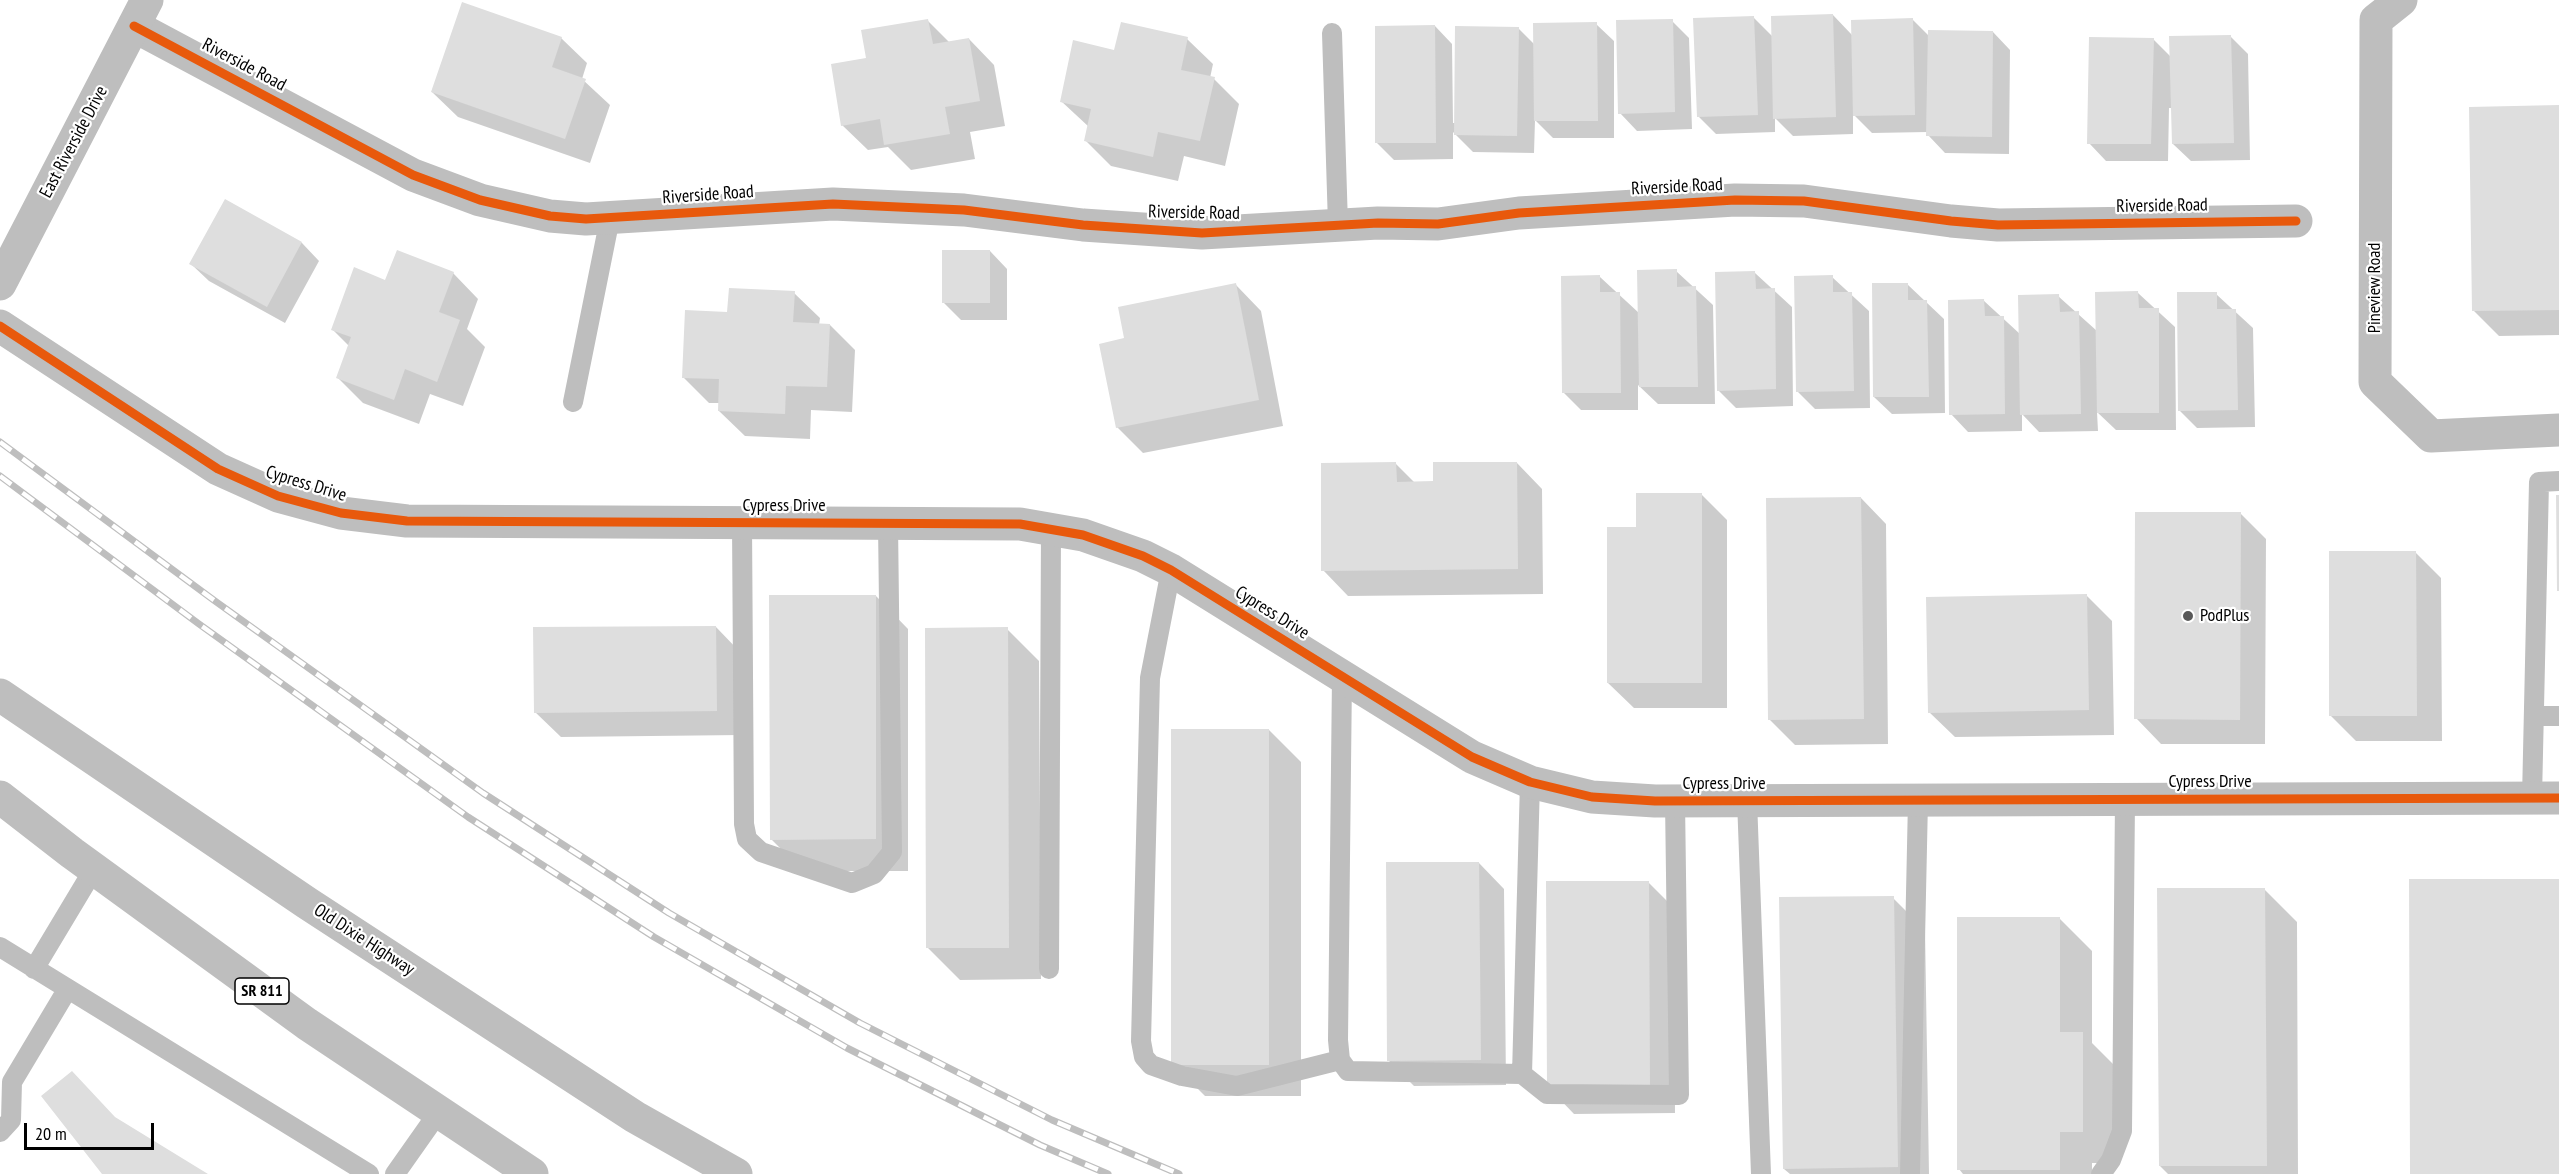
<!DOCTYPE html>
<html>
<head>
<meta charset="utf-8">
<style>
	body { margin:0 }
	#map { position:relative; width:2559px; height:1174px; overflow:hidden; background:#fff; font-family:"PT Sans Narrow",sans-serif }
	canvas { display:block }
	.scale { position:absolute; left:24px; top:1123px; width:130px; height:27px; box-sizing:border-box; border:3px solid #000; border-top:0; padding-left:8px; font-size:18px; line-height:21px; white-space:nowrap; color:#000; -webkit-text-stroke:4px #fff; paint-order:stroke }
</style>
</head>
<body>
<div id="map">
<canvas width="2559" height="1174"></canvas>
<div class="scale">20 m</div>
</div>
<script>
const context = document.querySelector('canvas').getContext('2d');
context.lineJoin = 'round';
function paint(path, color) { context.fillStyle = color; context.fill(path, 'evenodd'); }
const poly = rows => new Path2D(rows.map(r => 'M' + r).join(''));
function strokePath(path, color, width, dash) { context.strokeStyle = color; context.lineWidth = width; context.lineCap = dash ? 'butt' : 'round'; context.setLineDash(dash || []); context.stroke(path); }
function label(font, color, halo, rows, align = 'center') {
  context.font = font + ' "PT Sans Narrow",sans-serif'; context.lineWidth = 4.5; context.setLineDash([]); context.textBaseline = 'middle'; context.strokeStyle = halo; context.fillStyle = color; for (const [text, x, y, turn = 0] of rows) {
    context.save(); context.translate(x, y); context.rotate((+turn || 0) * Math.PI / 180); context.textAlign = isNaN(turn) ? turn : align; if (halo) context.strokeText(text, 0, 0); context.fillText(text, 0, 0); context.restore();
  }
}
const shadow = poly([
	[1833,15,1852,35,1912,19,1929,36,1993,32,2010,50,2009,154,1945,153,1928,135,1928,132,1872,133,1853,114,1853,134,1793,136,1775,118,1775,132,1716,134,1699,117,1753,17,1773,37],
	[928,21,950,43,969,39,994,65,1005,126,970,132,975,159,911,170,888,147,868,150,842,125,868,59],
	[1672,21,1689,38,1692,129,1637,131,1620,113],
	[1596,24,1614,41,1614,138,1553,138,1535,120,1534,153,1473,152,1453,132,1453,159,1394,160,1377,143,1435,26,1452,44,1453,123,1456,123,1518,28,1535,45],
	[2230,36,2248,54,2250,160,2191,161,2173,144,2172,108,2169,108,2168,161,2106,161,2089,143,2153,39,2171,57],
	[561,38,587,63,582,79,610,105,590,163,458,117,432,92],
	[1187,39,1213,64,1210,78,1214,79,1239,104,1225,166,1184,156,1178,181,1111,166,1086,141,1089,127,1061,101,1116,51],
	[2559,107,2559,335,2499,336,2474,311],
	[225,201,302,243,319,261,285,323,209,281,191,264],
	[990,251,1007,269,1007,320,961,320,944,303],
	[1676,271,1713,305,1715,404,1658,404,1638,385,1638,410,1581,410,1564,393,1600,277,1639,313],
	[453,273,478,299,467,329,485,347,463,406,430,394,419,424,363,403,337,377,349,346,333,330,386,282],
	[1755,273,1792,307,1793,406,1736,408,1718,390],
	[1832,277,1869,311,1870,408,1815,409,1797,391],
	[1907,284,1944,319,1945,413,1892,414,1874,397],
	[1236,285,1261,311,1283,426,1143,453,1117,427,1126,340],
	[794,293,820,318,819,325,830,325,855,350,852,412,811,410,810,439,745,436,719,411,720,403,709,403,683,377],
	[2138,293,2175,327,2176,430,2116,430,2097,412,2098,431,2039,432,2022,414,2022,431,1968,432,1951,414,1983,300,2020,334,2058,296,2097,331],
	[2216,294,2253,328,2255,427,2197,428,2180,411],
	[1517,463,1542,489,1543,594,1348,596,1323,570,1396,464,1415,483,1435,483],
	[1701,494,1727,520,1727,708,1634,708,1608,683,1638,529],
	[1861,498,1886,524,1888,744,1795,745,1769,719],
	[2241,514,2266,539,2265,744,2161,744,2136,718],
	[2415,552,2441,578,2442,741,2356,741,2330,715],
	[876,596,908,629,908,871,803,871,771,839],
	[2087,596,2112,621,2114,735,1955,737,1929,712],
	[716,627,741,653,742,735,561,737,535,712],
	[1007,629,1039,661,1041,979,960,980,928,948],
	[1269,730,1301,762,1301,1096,1205,1096,1173,1064],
	[1479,863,1504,889,1506,1085,1414,1086,1388,1060],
	[1648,882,1674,908,1675,1113,1574,1114,1549,1088],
	[2265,890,2297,922,2298,1174,2168,1174,2160,1166],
	[1893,898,1925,930,1929,1174,1790,1174,1784,1169],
	[2060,919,2092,951,2092,1043,2114,1065,2114,1163,2092,1163,2092,1174,1963,1174,1959,1169]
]);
const building = poly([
	[462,2,562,37,552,67,586,79,565,139,431,92],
	[1833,14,1836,117,1773,119,1771,16],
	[1754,16,1758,115,1697,117,1693,18],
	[1913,18,1915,115,1853,116,1851,20],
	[928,19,933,44,969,38,980,101,945,107,950,134,884,145,880,119,841,126,831,64,866,58,861,30],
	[1673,19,1675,112,1618,114,1616,20],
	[1121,22,1188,37,1181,70,1215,77,1200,141,1158,132,1153,157,1084,141,1091,109,1060,102,1073,40,1114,50],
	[1597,22,1598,121,1534,121,1533,23],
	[1435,25,1436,143,1375,143,1375,26],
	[1455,26,1519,27,1517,136,1454,135],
	[1928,30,1993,31,1992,137,1926,136],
	[2231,35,2234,143,2172,144,2169,36],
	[2089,37,2154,38,2151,144,2087,144],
	[2559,105,2559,310,2472,311,2469,107],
	[225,199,302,242,267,307,189,264],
	[397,250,454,272,439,312,460,320,437,382,405,369,394,400,336,378,351,337,331,330,354,267,385,280],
	[942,250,990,250,990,303,942,303],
	[1677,269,1677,287,1696,286,1698,387,1639,387,1637,270],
	[1755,271,1756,289,1775,288,1776,389,1717,391,1715,272],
	[1600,275,1600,292,1620,292,1621,393,1562,393,1561,276],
	[1833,275,1833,292,1852,292,1854,391,1796,392,1794,276],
	[1236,283,1259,400,1116,428,1099,344,1124,338,1118,307],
	[1872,283,1908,283,1908,300,1927,300,1929,397,1873,397],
	[729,288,795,291,793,322,830,324,827,387,786,386,785,414,718,411,719,379,682,378,685,310,727,312],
	[2138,291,2139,308,2159,308,2159,413,2097,413,2095,292],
	[2177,292,2217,292,2217,309,2236,309,2238,410,2178,411],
	[2059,294,2060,312,2079,311,2081,414,2020,415,2018,295],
	[1984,299,1985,316,2004,316,2005,414,1949,415,1948,300],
	[1396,462,1397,482,1433,481,1433,462,1517,462,1518,569,1321,571,1321,463],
	[1636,493,1702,493,1702,683,1607,683,1607,527,1636,527],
	[2556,495,2559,495,2559,591,2557,591],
	[1861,497,1864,719,1768,720,1766,498],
	[2135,512,2241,512,2240,720,2134,719],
	[2329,551,2416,551,2417,716,2329,716],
	[2087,594,2089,710,1928,713,1926,597],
	[769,595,876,595,876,839,770,840],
	[716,626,717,711,534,713,533,627],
	[1008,627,1009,948,926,948,925,628],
	[1171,729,1269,729,1269,1065,1171,1065],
	[1386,862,1479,862,1481,1060,1387,1061],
	[2409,879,2559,879,2559,1174,2410,1174],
	[1546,881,1649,881,1650,1088,1547,1089],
	[2157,888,2265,888,2267,1166,2159,1166],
	[1894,896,1898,1167,1783,1169,1779,897],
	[1957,917,2060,917,2060,1032,2083,1032,2083,1132,2060,1132,2060,1170,1957,1170],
	[72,1071,115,1117,208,1174,102,1174,41,1096]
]);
const service = poly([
	[1332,33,1338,225],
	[573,402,610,218],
	[742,523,744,824,747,839,761,852,852,883,874,874,892,852,888,523],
	[1171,570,1150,678,1141,1041,1144,1057,1151,1065,1182,1076,1237,1086,1340,1060],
	[1342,676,1338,1040,1340,1060,1348,1071,1522,1074,1547,1094,1679,1095,1675,801],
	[2534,716,2559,716],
	[2532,798,2539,482,2559,481],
	[1747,800,1761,1174],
	[0,947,369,1174],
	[34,969,94,869],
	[1049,969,1051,529],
	[1522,1074,1530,782],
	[0,1132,11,1120,12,1082,67,990],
	[395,1174,438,1113],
	[1910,1174,1918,800],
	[2101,1174,2111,1160,2122,1131,2125,799]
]);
const minor = poly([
	[2401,0,2376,20,2375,382,2431,436,2559,430],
	[134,26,413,175,480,200,550,216,586,219,833,204,964,210,1083,225,1202,233,1378,223,1438,224,1519,213,1735,200,1804,201,1951,221,1998,225,2296,221],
	[0,326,218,469,278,496,341,513,407,521,1020,524,1083,535,1143,556,1171,570,1472,757,1530,782,1592,797,1655,801,2559,798]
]);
const tertiary = poly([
	[0,284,147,0]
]);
const primary = poly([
	[0,695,307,903,635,1117,736,1174],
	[0,797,72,853,307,1024,532,1174]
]);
const rail = poly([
	[0,442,215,601,483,793,669,913,860,1023,1052,1120,1179,1174],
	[0,476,199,624,468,817,654,937,847,1048,1040,1145,1108,1174]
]);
const cycleway = poly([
	[134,26,413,175,480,200,550,216,586,219,833,204,964,210,1083,225,1202,233,1378,223,1438,224,1519,213,1735,200,1804,201,1951,221,1998,225,2296,221],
	[0,326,218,469,278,496,341,513,407,521,1020,524,1083,535,1143,556,1171,570,1472,757,1530,782,1592,797,1655,801,2559,798]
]);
const markers = [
	[2188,616,6,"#595959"]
];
const shields = [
	[262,991,54]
];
const shieldNames = [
	["SR 811",262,991]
];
const streetNames = [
	["Riverside Road",244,65,28],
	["East Riverside Drive",74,142,-62],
	["Riverside Road",1677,187,-3],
	["Riverside Road",708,195,-4],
	["Riverside Road",2162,206,-1],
	["Riverside Road",1194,213,1],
	["Pineview Road",2375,288,-90],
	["Cypress Drive",306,484,17],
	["Cypress Drive",784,506],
	["Cypress Drive",1272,613,32],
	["Cypress Drive",2210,782],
	["Cypress Drive",1724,784],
	["Old Dixie Highway",364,940,33]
];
const poiNames = [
	["PodPlus",2200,616]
];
paint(shadow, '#0003');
paint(building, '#dedede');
strokePath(service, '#bebebe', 20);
strokePath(minor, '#bebebe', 33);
strokePath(tertiary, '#bebebe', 33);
strokePath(primary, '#bebebe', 33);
strokePath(rail, '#bebebe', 7);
strokePath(rail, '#fff', 4.5, [14]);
strokePath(cycleway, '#e8590c', 9);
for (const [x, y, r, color] of markers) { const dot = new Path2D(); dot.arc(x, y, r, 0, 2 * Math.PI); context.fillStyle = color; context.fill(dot); strokePath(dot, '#fff', 2); }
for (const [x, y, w] of shields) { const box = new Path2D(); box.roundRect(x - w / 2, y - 13, w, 26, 4.5); context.fillStyle = '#fff'; context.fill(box); strokePath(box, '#000', 1.5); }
label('bold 16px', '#000', null, shieldNames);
label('18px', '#000', '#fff', streetNames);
label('18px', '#000', '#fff', poiNames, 'left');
</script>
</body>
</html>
